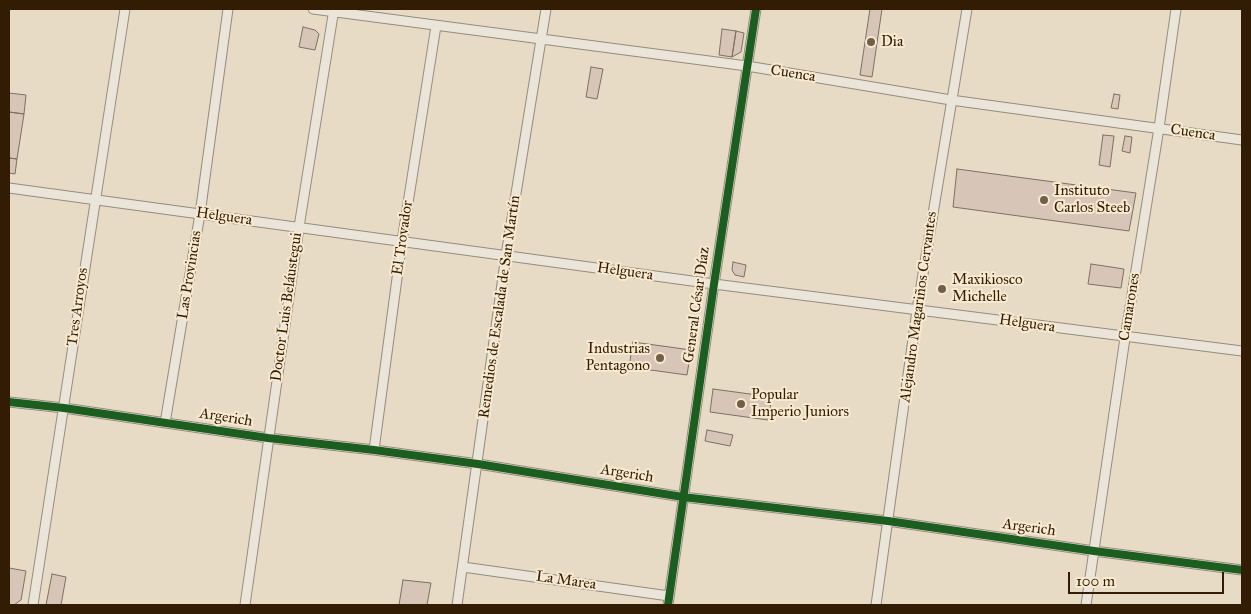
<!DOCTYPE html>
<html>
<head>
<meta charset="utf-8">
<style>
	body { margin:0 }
	#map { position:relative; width:1251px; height:614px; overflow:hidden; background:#e7dbc5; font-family:"IM FELL Great Primer",serif }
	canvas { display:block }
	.frame { position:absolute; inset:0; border:10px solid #321c04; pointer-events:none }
	.scale { position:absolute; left:1068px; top:572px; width:156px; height:22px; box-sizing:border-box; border:2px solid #321c04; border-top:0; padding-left:6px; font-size:15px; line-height:18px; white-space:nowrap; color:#321c04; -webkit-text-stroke:4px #f8ead0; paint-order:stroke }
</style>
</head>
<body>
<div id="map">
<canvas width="1251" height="614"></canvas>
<div class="frame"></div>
<div class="scale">100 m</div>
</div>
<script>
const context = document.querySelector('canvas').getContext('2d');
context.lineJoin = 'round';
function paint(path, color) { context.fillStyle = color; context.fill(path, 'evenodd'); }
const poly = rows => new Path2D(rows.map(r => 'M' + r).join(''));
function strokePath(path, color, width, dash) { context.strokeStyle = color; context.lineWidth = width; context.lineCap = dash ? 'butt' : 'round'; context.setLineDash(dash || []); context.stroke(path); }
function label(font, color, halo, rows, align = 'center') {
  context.font = font + ' "IM FELL Great Primer",serif'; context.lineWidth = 4; context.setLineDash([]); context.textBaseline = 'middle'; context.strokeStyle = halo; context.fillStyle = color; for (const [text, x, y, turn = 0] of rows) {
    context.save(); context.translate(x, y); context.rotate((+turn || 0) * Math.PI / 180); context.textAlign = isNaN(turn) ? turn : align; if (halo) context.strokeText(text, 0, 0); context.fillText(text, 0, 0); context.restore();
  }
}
const building = poly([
	[870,9,882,9,872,77,860,75,870,9],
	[303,27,315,30,319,34,315,50,299,47,303,27],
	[722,29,736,31,732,57,719,55,722,29],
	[736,31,744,33,741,52,732,57,736,31],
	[591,67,603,69,597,99,586,97,591,67],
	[9,93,26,95,24,114,9,112,9,93],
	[1114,94,1120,95,1118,109,1111,108,1114,94],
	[9,112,24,114,17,159,9,158,9,112],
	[1103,135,1114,136,1110,167,1099,165,1103,135],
	[1125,136,1132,137,1130,153,1122,151,1125,136],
	[9,158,17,159,15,174,9,173,9,158],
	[957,169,1136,193,1129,231,953,207,957,169],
	[733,262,746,265,744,277,735,275,732,270,733,262],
	[1091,264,1124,269,1121,288,1088,284,1091,264],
	[633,342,691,350,687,375,629,367,633,342],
	[713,389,772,397,768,420,710,412,713,389],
	[707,430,733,435,730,446,705,441,707,430],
	[9,568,26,571,21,600,14,605,9,605,9,568],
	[52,574,66,577,61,605,46,605,52,574],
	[403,580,431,583,427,605,399,605,403,580]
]);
const minor = poly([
	[313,9,747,66,951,100,1242,140],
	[9,188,714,284,1242,351],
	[9,402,64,408,268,438,374,450,478,464,683,497,888,521,1094,551,1242,570],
	[165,423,200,214,228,9],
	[374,450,402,241,436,26],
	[463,567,669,596],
	[33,605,125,9],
	[245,605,299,227,334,9],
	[457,605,506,255,546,9],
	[668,605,714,284,756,9],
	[876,605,917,310,967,9],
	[1086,605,1125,338,1159,128,1176,9]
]);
const cycleway = poly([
	[9,402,64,408,268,438,374,450,478,464,683,497,888,521,1094,551,1242,570],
	[668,605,714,284,756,9]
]);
const markers = [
	[871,42,5,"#715f48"],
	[1044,200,5,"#715f48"],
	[942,289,5,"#715f48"],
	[660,358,5,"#715f48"],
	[741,404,5,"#715f48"]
];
const poiNames = [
	["Dia",881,42],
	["Instituto",1054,191],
	["Carlos Steeb",1054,208],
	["Maxikiosco",952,280],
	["Michelle",952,297],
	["Industrias",650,349,"right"],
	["Pentagono",650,366,"right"],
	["Popular",751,395],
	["Imperio Juniors",751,412]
];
const streetNames = [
	["Cuenca",793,74,9],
	["Cuenca",1193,133,8],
	["Helguera",224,217,8],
	["El Trovador",403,238,-82],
	["Helguera",625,272,8],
	["Las Provincias",190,275,-81],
	["General César Díaz",697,305,-82],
	["Tres Arroyos",78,307,-82],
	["Doctor Luis Beláustegui",287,307,-82],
	["Remedios de Escalada de San Martín",500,307,-82],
	["Alejandro Magariños Cervantes",919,307,-82],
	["Camarones",1130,307,-81],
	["Helguera",1027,324,8],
	["Argerich",226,418,9],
	["Argerich",627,474,9],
	["Argerich",1029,528,8],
	["La Marea",566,581,8]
];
paint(building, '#d7c5b7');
strokePath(building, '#7b7163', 1);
strokePath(minor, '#968c7c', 11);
strokePath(minor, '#eae4d9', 9);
strokePath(cycleway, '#1b5e20', 8);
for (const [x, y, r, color] of markers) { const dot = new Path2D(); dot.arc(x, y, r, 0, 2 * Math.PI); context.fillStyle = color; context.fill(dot); strokePath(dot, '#f8ead0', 2); }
label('15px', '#321c04', '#f8ead0', poiNames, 'left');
label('15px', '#321c04', '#f8ead0', streetNames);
</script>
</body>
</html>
